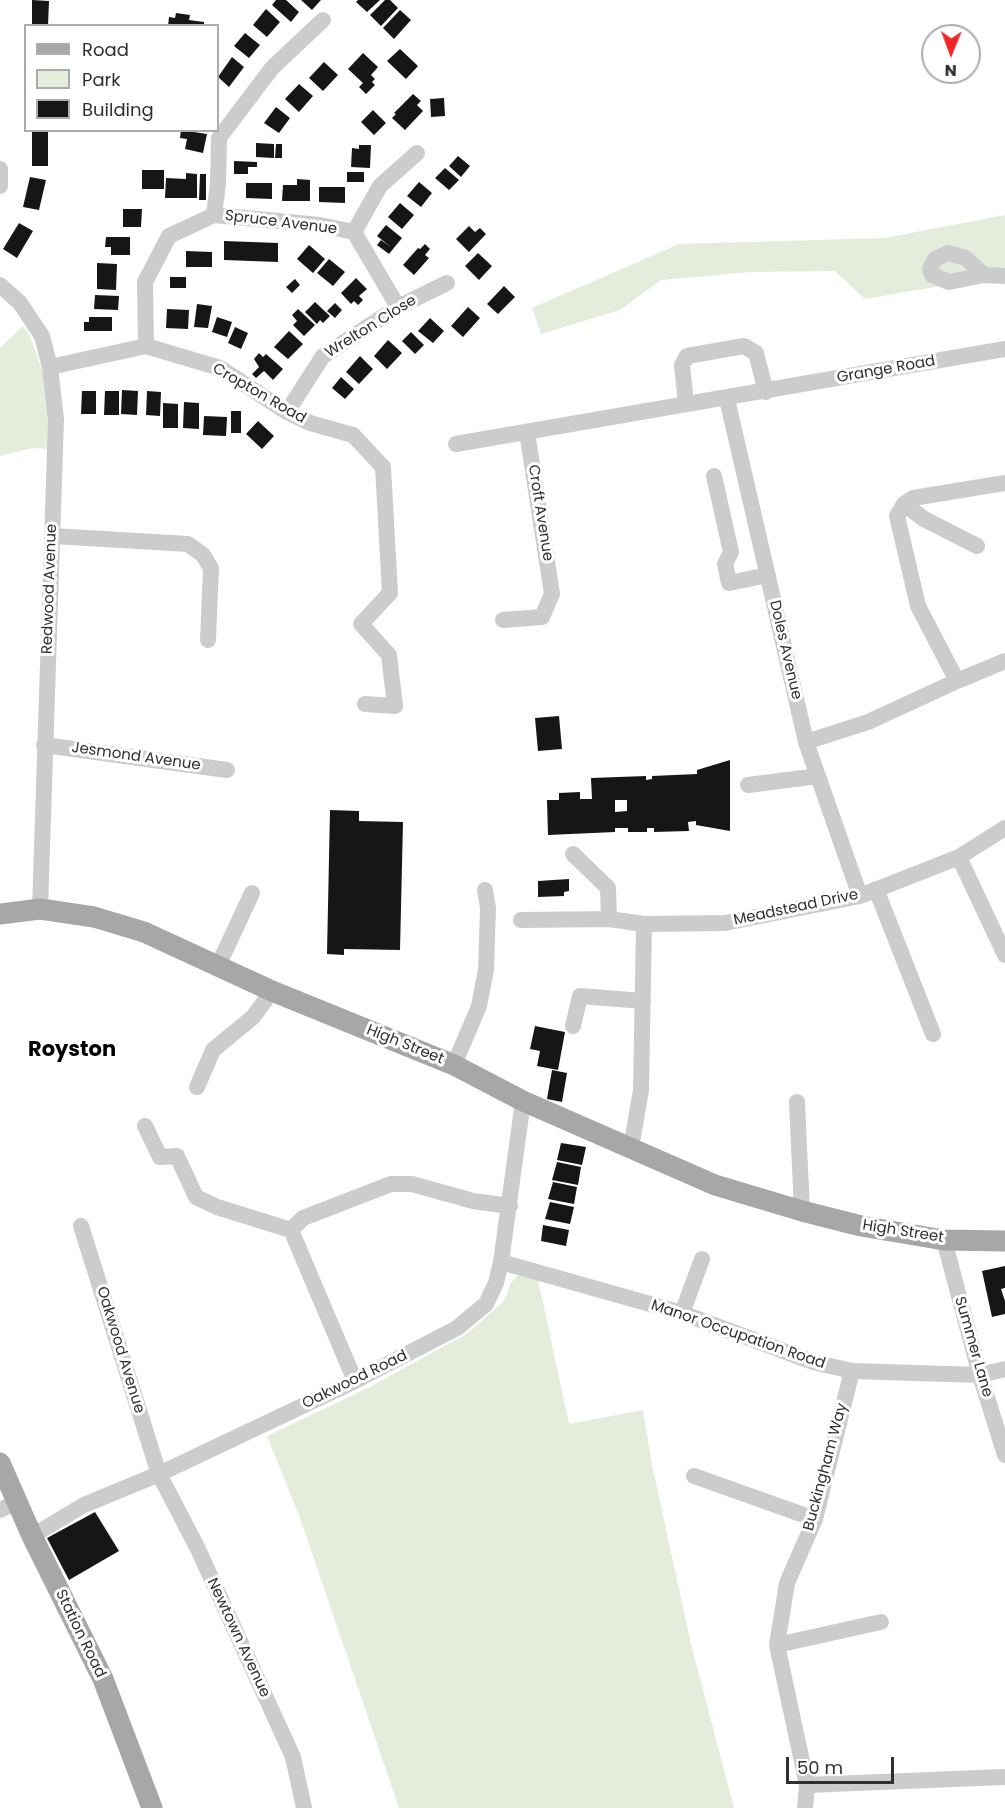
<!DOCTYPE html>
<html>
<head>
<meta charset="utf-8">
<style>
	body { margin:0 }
	#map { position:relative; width:1005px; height:1808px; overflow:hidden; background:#fff; font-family:Poppins,sans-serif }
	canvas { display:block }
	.legend { position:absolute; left:24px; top:24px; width:195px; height:108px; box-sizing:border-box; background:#fff; border:2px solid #acacac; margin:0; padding:8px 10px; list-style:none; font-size:18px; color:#2f2f2f }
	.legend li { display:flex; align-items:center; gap:12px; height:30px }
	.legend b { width:30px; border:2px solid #acacac }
	.north { position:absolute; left:921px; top:24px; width:60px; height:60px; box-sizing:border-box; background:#fff; border:2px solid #acacac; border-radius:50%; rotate:181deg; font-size:16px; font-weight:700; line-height:24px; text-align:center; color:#2f2f2f }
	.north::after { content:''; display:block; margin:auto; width:21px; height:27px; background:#f22526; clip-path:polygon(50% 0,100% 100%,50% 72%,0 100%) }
	.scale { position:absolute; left:786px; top:1757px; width:108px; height:27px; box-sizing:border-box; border:3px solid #2f2f2f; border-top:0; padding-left:8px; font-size:18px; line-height:21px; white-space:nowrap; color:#2f2f2f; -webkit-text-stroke:4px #fff; paint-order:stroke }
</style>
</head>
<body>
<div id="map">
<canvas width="1005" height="1808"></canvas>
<ul class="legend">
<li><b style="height:8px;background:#a7a7a7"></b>Road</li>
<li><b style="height:16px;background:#e4eddc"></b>Park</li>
<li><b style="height:16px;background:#161616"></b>Building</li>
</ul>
<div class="north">N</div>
<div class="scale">50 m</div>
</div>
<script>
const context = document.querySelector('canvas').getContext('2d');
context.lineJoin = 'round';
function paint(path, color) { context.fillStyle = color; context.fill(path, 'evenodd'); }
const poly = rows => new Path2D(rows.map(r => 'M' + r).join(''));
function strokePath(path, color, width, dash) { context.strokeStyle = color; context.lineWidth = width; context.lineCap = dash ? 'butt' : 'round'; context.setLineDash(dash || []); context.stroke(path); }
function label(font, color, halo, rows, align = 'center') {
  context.font = font + ' Poppins,sans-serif'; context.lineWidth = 6; context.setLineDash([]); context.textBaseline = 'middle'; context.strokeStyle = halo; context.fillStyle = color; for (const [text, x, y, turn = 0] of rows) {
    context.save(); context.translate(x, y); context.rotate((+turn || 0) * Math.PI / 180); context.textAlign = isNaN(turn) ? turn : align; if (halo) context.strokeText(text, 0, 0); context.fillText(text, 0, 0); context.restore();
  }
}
const green = poly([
	[1005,215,1005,275,865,299,835,271,751,272,661,280,620,310,541,334,532,308,679,244,884,238],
	[23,326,29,334,45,377,52,450,39,448,28,449,0,456,0,348],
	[518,1275,538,1279,569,1424,643,1410,652,1465,691,1644,734,1808,399,1808,300,1518,267,1436,370,1387,468,1333,504,1301,511,1283]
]);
const building = poly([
	[32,0,49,1,48,26,32,26],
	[276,0,286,0,299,12,291,22,272,5],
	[301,0,321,0,312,10],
	[358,0,380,0,367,12,356,2],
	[385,0,390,0,398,8,381,26,370,15],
	[266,9,280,22,267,37,253,25],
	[400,10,411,20,394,39,383,28],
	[176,13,190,15,189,20,204,22,204,26,168,26,169,17,175,18],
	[245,33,260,45,249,58,234,46],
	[400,49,418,66,406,79,387,61],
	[363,53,378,67,371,75,375,79,372,82,375,85,366,94,359,87,363,83,348,69],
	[232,57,244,67,229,87,218,77],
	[324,62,338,75,323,91,309,78],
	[299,84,313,96,299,112,285,99],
	[413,94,421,101,417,105,423,111,405,130,392,118,396,114,394,113],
	[444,98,445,116,431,117,430,99],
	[276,107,290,118,279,133,264,123],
	[373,110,386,123,374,135,361,122],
	[181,130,207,134,203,153,185,149,187,139,180,138],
	[32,132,48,132,48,166,32,166],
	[256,143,274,144,274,158,256,157],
	[276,144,282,144,282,158,275,158],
	[359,145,371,145,370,168,351,167,352,148,359,149],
	[458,156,470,166,461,177,449,166],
	[234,161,257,162,257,167,248,167,248,174,234,174],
	[445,168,459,180,449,190,435,178],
	[142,170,164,170,164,189,142,189],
	[347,172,364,172,364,182,347,182],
	[186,173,197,174,197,198,165,198,166,178,186,179],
	[200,174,206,174,206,200,199,200],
	[30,177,46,180,39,210,23,207],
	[297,179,310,180,310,201,282,201,283,185,297,185],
	[419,182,432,193,421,207,407,196],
	[246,183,272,183,272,199,246,198],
	[319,187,345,187,345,203,319,202],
	[400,203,414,215,402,229,388,217],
	[123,209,142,209,141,227,123,227],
	[19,223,33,231,17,258,3,249],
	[386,225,402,238,389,254,377,245,381,240,391,247,377,236],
	[469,226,475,232,480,228,486,234,469,252,456,239],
	[106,237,130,237,130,255,111,255,111,247,105,247],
	[224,241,278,243,278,262,224,260],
	[425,244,430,249,425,255,429,258,414,275,403,265,418,248,420,249],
	[309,245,325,259,313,273,297,259],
	[186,251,212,252,212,267,186,267],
	[478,253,492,266,479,280,465,266],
	[329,259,345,272,333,286,317,273],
	[97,263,117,264,116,290,97,289],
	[170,277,186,277,186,288,170,288],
	[356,278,367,289,359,296,363,300,358,305,354,301,351,304,341,293],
	[295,279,300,285,292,293,286,287],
	[504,286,515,297,498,314,487,304],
	[95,295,119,296,118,310,94,309],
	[315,302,330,316,323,323,320,320,317,324,305,312],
	[335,303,342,310,335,318,327,311],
	[197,304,212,306,208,328,194,327],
	[468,307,480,318,463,337,451,326],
	[167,309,189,310,188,329,166,328],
	[298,309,315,325,304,336,293,325,297,321,292,315],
	[89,317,112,317,112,331,84,331,84,322,89,322],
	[217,317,232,322,227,337,212,332],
	[430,318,444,331,433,343,418,331],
	[235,327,248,333,241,349,228,343],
	[289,331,303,344,288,359,274,347],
	[411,332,424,345,415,354,402,341],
	[388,340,402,353,387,369,374,356],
	[259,353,263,357,266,354,283,369,273,380,264,371,256,378,252,374,259,367,254,359],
	[360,356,373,369,359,384,346,372],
	[341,377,354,389,345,399,332,388],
	[122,390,138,391,137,415,121,414],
	[82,391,96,391,96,414,81,414],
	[105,391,119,391,119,415,104,415],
	[147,391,161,392,160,416,146,415],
	[184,402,199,403,199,429,183,428],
	[163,403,178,404,178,428,163,428],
	[231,411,241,411,241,433,231,433],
	[204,416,227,417,226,436,203,435],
	[258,421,274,436,262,449,246,434],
	[559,716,562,749,538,751,535,718],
	[730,760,730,831,696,825,696,821,688,822,689,831,654,832,654,828,647,828,647,832,628,832,628,828,615,828,615,832,548,835,547,800,559,800,559,793,580,792,580,799,592,799,591,778,646,776,646,780,652,779,652,776,697,774,697,770],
	[615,800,627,800,627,811,615,812],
	[330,810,359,811,359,821,403,822,400,950,344,949,344,955,327,954],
	[569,879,569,891,564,892,564,896,538,897,538,881],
	[535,1026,565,1032,558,1070,537,1066,540,1051,530,1049],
	[552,1070,567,1073,562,1102,547,1099],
	[561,1143,586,1147,582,1165,557,1160],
	[557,1162,581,1167,578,1185,552,1180],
	[553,1182,577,1187,574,1204,548,1199],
	[550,1202,574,1207,570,1224,545,1219],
	[543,1225,569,1230,566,1246,541,1241],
	[1005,1266,1005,1288,1001,1289,1005,1301,1005,1314,992,1317,982,1271],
	[95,1512,119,1551,69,1580,47,1538]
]);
const minor = poly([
	[0,169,0,186],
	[214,215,218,184,219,138,272,68,323,20],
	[354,232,380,186,417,153],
	[984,275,966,258,948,253,935,259,930,269,932,275,949,282,984,275,1005,276],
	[0,285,20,303,42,336,50,367,56,419,40,909],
	[146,346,145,282,169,236,214,215,320,225,354,232,398,307],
	[50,367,146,346,220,368,287,412,310,423,353,435,383,467,390,593,361,624,389,655,395,706,365,704],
	[727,399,806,742,860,896],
	[686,404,682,365,687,356,744,346,756,353,766,392],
	[287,412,323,356,398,307,447,283],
	[456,444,1005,349],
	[714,476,731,552,725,564,729,583,768,575],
	[1005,483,913,498,904,504,897,516,918,606,957,681,1005,661],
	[904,504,924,519,977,546],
	[53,536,188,544,203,555,211,568,208,640],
	[503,620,542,617,552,594,527,432],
	[806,742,868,722,957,681],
	[44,745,227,770],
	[748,785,818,776],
	[573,854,608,888,609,919],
	[959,857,1005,955],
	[876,889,933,1034],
	[521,920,609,919,644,924],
	[218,966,252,893],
	[573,1026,580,996,643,1001],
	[454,1065,479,1006,486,970,488,908,485,890],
	[197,1087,213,1050,253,1017,272,991],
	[797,1102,802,1211],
	[145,1126,160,1157,177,1156,196,1197,217,1207,291,1230,355,1381],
	[631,1148,641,1090,644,924,725,923,860,896,959,857,1005,828],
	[81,1226,159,1474,197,1547,293,1757,304,1808],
	[291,1230,303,1218,391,1184,412,1184,473,1201,510,1206],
	[944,1240,980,1375,1005,1455],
	[501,1262,682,1313,813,1362,852,1371,980,1375,1005,1369],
	[682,1313,702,1259],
	[694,1476,815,1519],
	[0,1510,17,1502],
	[32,1536,84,1505,159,1474,355,1381,457,1328,486,1304,496,1283,501,1262,523,1101],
	[777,1645,881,1622],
	[807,1785,1003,1777],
	[805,1808,807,1785,777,1645,787,1583,815,1519,852,1371]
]);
const major = poly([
	[0,914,40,909,94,917,144,932,272,991,454,1065,523,1101,715,1185,802,1211,861,1226,944,1240,1005,1241],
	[0,1463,32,1536,103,1679,152,1808]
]);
const streetNames = [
	["Spruce Avenue",281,223,7],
	["Wrelton Close",371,327,-32],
	["Grange Road",886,370,-10],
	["Cropton Road",259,394,30],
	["Croft Avenue",540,513,81],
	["Redwood Avenue",50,589,-88],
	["Doles Avenue",785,650,77],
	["Jesmond Avenue",136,757,8],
	["Meadstead Drive",796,908,-12],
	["High Street",405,1045,22],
	["High Street",903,1232,9],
	["Manor Occupation Road",738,1335,19],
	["Summer Lane",973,1347,74],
	["Oakwood Avenue",120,1350,73],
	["Oakwood Road",355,1380,-26],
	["Buckingham Way",826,1467,-75],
	["Station Road",80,1634,64],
	["Newtown Avenue",238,1638,65]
];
const districtNames = [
	["Royston",72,1051]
];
paint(green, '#e4eddc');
paint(building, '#161616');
strokePath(minor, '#ccc', 16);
strokePath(major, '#a7a7a7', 21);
label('15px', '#2f2f2f', '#fff', streetNames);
label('bold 21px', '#000', '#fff', districtNames);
</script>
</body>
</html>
